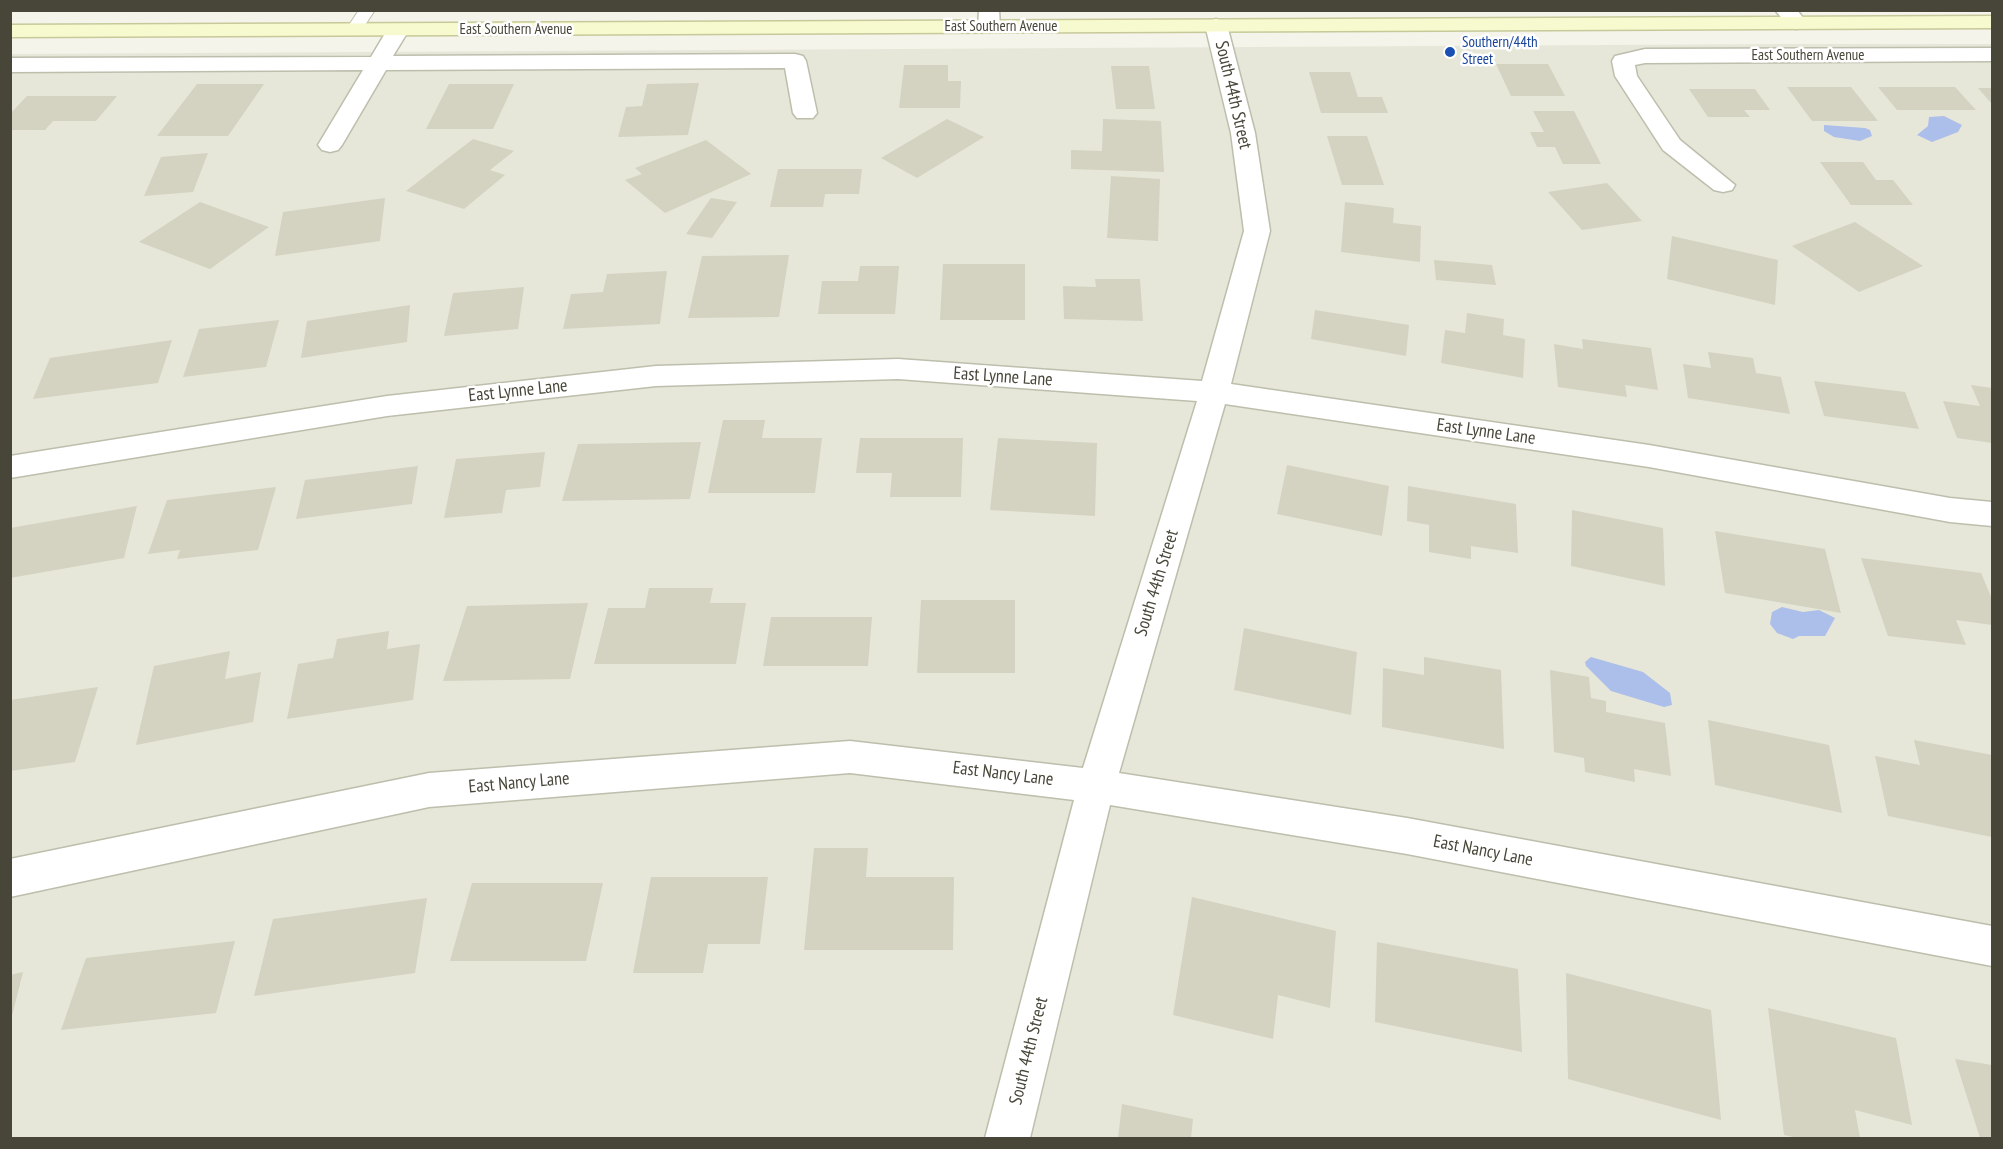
<!DOCTYPE html>
<html>
<head>
<meta charset="utf-8">
<style>
	body { margin:0 }
	#map { position:relative; width:2003px; height:1149px; overflow:hidden; background:#f4f4ea; font-family:"PT Sans Narrow",sans-serif }
	canvas { display:block }
	.frame { position:absolute; inset:0; border:12px solid #474639; pointer-events:none }
</style>
</head>
<body>
<div id="map">
<canvas width="2003" height="1149"></canvas>
<div class="frame"></div>
</div>
<script>
const context = document.querySelector('canvas').getContext('2d');
context.lineJoin = 'round';
function paint(path, color) { context.fillStyle = color; context.fill(path, 'evenodd'); }
const poly = rows => new Path2D(rows.map(r => 'M' + r).join(''));
function strokePath(path, color, width, dash) { context.strokeStyle = color; context.lineWidth = width; context.lineCap = dash ? 'butt' : 'round'; context.setLineDash(dash || []); context.stroke(path); }
function label(font, color, halo, rows, align = 'center') {
  context.font = font + ' "PT Sans Narrow",sans-serif'; context.lineWidth = 5; context.setLineDash([]); context.textBaseline = 'middle'; context.strokeStyle = halo; context.fillStyle = color; for (const [text, x, y, turn = 0] of rows) {
    context.save(); context.translate(x, y); context.rotate((+turn || 0) * Math.PI / 180); context.textAlign = isNaN(turn) ? turn : align; if (halo) context.strokeText(text, 0, 0); context.fillText(text, 0, 0); context.restore();
  }
}
const residential = poly([
	[1784,44,1992,44,1992,1138,11,1138,10,54]
]);
const water = poly([
	[1944,116,1962,125,1958,132,1932,142,1917,135,1928,126,1929,117],
	[1824,125,1865,128,1870,130,1872,136,1860,141,1834,137,1824,131],
	[1782,607,1803,612,1819,610,1835,618,1825,636,1799,636,1793,639,1777,633,1770,624,1772,612],
	[1591,657,1643,672,1670,693,1672,705,1664,707,1611,691,1586,666,1585,662]
]);
const building = poly([
	[1496,64,1548,64,1565,96,1511,96],
	[904,65,948,65,948,81,961,81,960,108,899,108],
	[1111,66,1149,66,1155,109,1116,109],
	[1309,72,1350,72,1358,97,1382,97,1388,113,1321,113],
	[699,83,688,135,618,137,626,107,642,106,647,84],
	[197,84,264,84,228,136,157,136],
	[449,84,514,84,493,129,426,129],
	[1787,87,1851,87,1878,121,1812,121],
	[1878,87,1955,87,1976,110,1897,110],
	[1978,88,1992,88,1992,104],
	[1689,89,1755,89,1770,110,1744,110,1750,117,1708,117],
	[27,96,117,96,96,121,53,121,45,130,10,130,10,114],
	[1533,111,1574,111,1601,164,1563,164,1555,147,1537,147,1530,132,1544,132],
	[947,119,984,137,917,178,881,158],
	[1103,119,1161,121,1164,172,1071,169,1071,150,1102,151],
	[1327,136,1367,136,1384,185,1342,185],
	[473,139,514,151,490,170,505,175,464,209,406,191],
	[706,140,751,174,665,213,625,180,642,174,635,168],
	[208,153,193,192,144,196,161,157],
	[1820,162,1863,162,1876,180,1893,180,1913,205,1851,205],
	[778,169,862,169,859,194,825,194,823,207,770,207],
	[1111,176,1160,179,1158,241,1107,238],
	[1607,183,1642,221,1582,230,1548,192],
	[385,198,380,241,275,256,283,212],
	[711,198,737,202,712,238,686,234],
	[200,202,269,227,210,269,139,242],
	[1345,202,1394,208,1393,223,1421,226,1420,262,1341,252],
	[1855,222,1923,266,1859,292,1792,246],
	[1672,236,1778,260,1775,305,1667,279],
	[789,255,779,317,688,318,702,256],
	[1434,260,1492,265,1496,285,1436,280],
	[943,264,1025,264,1025,320,940,320],
	[860,266,899,266,895,314,818,314,822,281,858,281],
	[667,271,660,324,563,329,571,294,603,292,607,274],
	[1095,279,1140,279,1143,321,1064,319,1063,286,1096,287],
	[524,287,518,329,444,336,453,293],
	[410,305,407,342,301,358,307,321],
	[1315,310,1409,325,1406,356,1311,339],
	[1467,313,1504,319,1503,335,1525,339,1523,378,1441,363,1445,330,1465,333],
	[279,320,266,367,183,377,199,329],
	[1582,339,1651,348,1658,390,1625,385,1627,397,1558,387,1554,344,1583,349],
	[172,340,158,383,33,399,50,358],
	[1708,352,1753,358,1756,373,1781,377,1790,414,1688,398,1683,364,1711,368],
	[1814,381,1905,392,1919,429,1824,416],
	[1971,385,1992,388,1992,443,1957,438,1943,401,1980,406],
	[723,420,765,420,762,438,822,438,815,493,708,493],
	[860,438,963,438,961,497,890,497,892,473,856,473],
	[998,438,1097,443,1095,516,990,510],
	[701,442,690,499,562,501,578,444],
	[545,452,540,487,506,490,502,513,444,518,456,459],
	[1287,465,1389,486,1382,536,1277,514],
	[418,466,412,504,296,519,305,480],
	[1408,486,1516,504,1518,553,1471,546,1471,559,1429,552,1429,525,1407,521],
	[276,487,258,550,177,559,180,550,148,554,167,500],
	[137,506,124,558,10,578,10,528],
	[1572,510,1663,528,1665,586,1571,566],
	[1715,531,1825,549,1841,613,1725,593],
	[1861,558,1981,573,1992,599,1992,625,1956,620,1966,645,1888,636],
	[649,588,713,588,710,603,746,603,736,664,594,664,608,608,645,608],
	[921,600,1015,600,1015,673,917,673],
	[588,603,570,679,443,681,467,606],
	[771,617,872,617,868,666,763,666],
	[1244,628,1357,652,1351,715,1234,690],
	[389,631,387,649,420,644,413,700,287,719,298,664,333,658,337,639],
	[230,651,225,679,261,672,253,722,136,745,154,666],
	[1424,657,1501,670,1504,749,1382,727,1383,668,1424,675],
	[1550,670,1589,677,1591,698,1606,701,1606,712,1665,723,1671,776,1634,769,1635,782,1585,772,1584,758,1554,752],
	[98,687,75,762,10,771,10,700],
	[1708,720,1829,745,1842,813,1715,785],
	[1914,740,1992,755,1992,837,1888,816,1875,756,1920,765],
	[814,848,868,848,866,877,954,877,953,950,804,950],
	[651,877,768,877,760,944,708,944,703,973,633,973],
	[472,883,603,883,586,961,450,961],
	[1192,897,1336,931,1330,1008,1278,995,1273,1039,1173,1015],
	[427,898,415,973,254,996,273,919],
	[235,941,216,1013,61,1030,86,958],
	[1377,942,1518,969,1522,1052,1375,1022],
	[23,972,11,1020,10,1020,10,975],
	[1566,973,1711,1010,1721,1120,1568,1079],
	[1768,1008,1896,1038,1912,1125,1855,1110,1860,1138,1798,1138,1784,1135],
	[1955,1059,1992,1065,1992,1138,1980,1138],
	[1122,1104,1193,1119,1191,1138,1118,1138]
]);
const lane = poly([
	[359,10,375,10,359,34,347,34,345,31,359,10]
]);
const street = poly([
	[979,10,999,10,1000,27,997,32,981,32,978,27,979,10],
	[1775,10,1797,10,1807,23,1803,27,1796,29,1789,27,1775,10],
	[1216,19,1223,21,1227,25,1255,133,1270,231,1231,384,1649,445,1950,498,1992,502,1992,526,1950,522,1649,467,1225,404,1119,773,1407,818,1992,926,1992,966,1407,854,1110,805,1030,1138,985,1138,1074,800,850,773,429,807,10,897,10,859,429,773,850,741,1083,768,1197,401,898,379,656,386,387,416,10,478,10,456,387,396,656,366,898,359,1202,381,1244,231,1231,133,1205,25,1209,21,1216,19],
	[398,24,406,25,409,30,393,56,795,54,803,56,806,61,817,113,813,118,797,118,793,113,785,68,386,70,342,145,338,150,330,152,322,150,318,145,363,70,10,72,10,58,371,57,390,25,398,24],
	[1645,49,1992,48,1992,61,1645,63,1635,65,1637,76,1680,140,1735,185,1732,190,1723,192,1714,190,1663,150,1615,76,1612,61,1615,56,1645,49]
]);
const secondary = poly([
	[1992,16,1992,28,10,37,10,25,1992,16]
]);
const markers = [
	[1450,52,6,"#1a4fb4"]
];
const farStreetnames = [
	["East Southern Avenue",1001,27],
	["East Southern Avenue",516,30],
	["East Southern Avenue",1808,56]
];
const farTransitnames = [
	["Southern/44th",1462,43],
	["Street",1462,60]
];
const streetNames = [
	["South 44th Street",1233,95,77],
	["East Lynne Lane",1003,377,4],
	["East Lynne Lane",518,391,-6],
	["East Lynne Lane",1486,432,8],
	["South 44th Street",1157,583,-73],
	["East Nancy Lane",1003,774,7],
	["East Nancy Lane",519,783,-5],
	["East Nancy Lane",1483,851,11],
	["South 44th Street",1029,1051,-76]
];
paint(residential, '#e7e7d9');
paint(water, '#acbeea');
paint(building, '#d4d3c1');
strokePath(lane, '#bebead', 2);
strokePath(street, '#bebead', 3);
strokePath(secondary, '#c7c99a', 3);
paint(lane, '#fff');
paint(street, '#fff');
paint(secondary, '#f7face');
for (const [x, y, r, color] of markers) { const dot = new Path2D(); dot.arc(x, y, r, 0, 2 * Math.PI); context.fillStyle = color; context.fill(dot); strokePath(dot, '#fff', 2); }
label('15px', '#474639', '#fff', farStreetnames);
label('15px', '#164399', '#fff', farTransitnames, 'left');
label('18px', '#474639', '#fff', streetNames);
</script>
</body>
</html>
